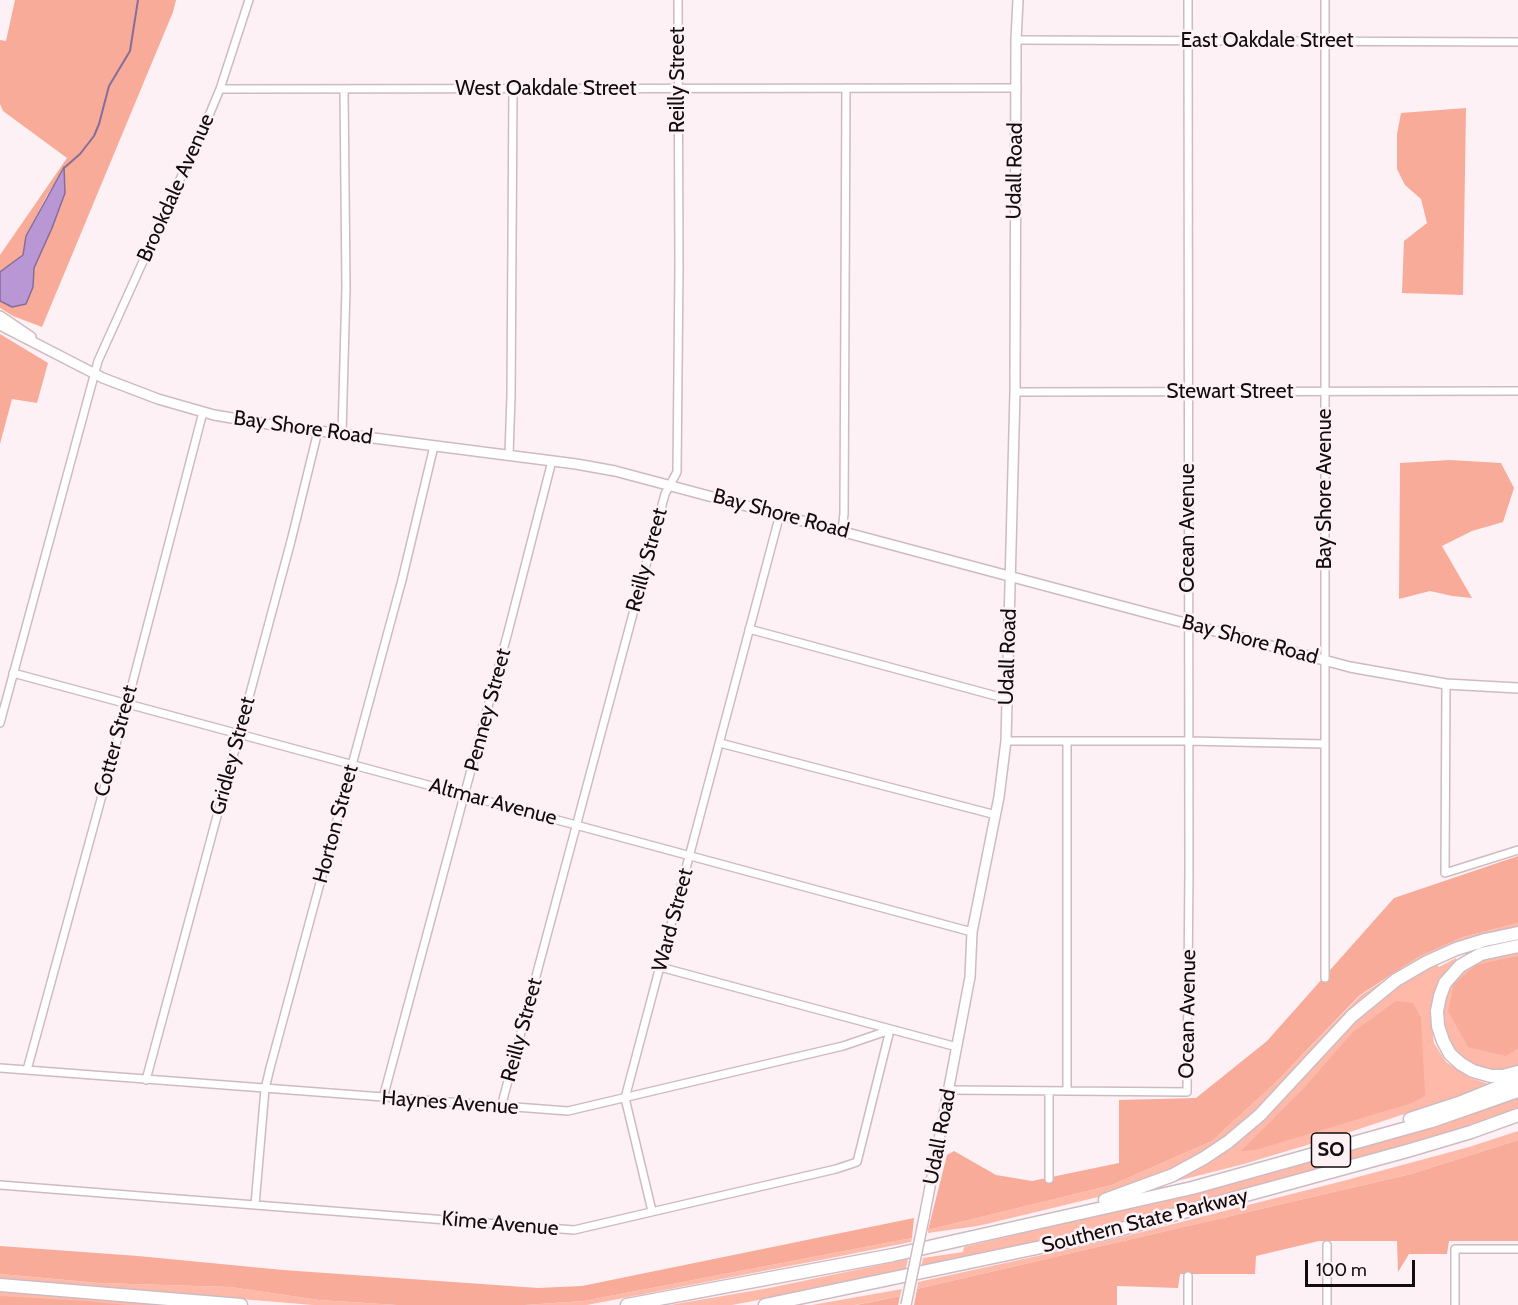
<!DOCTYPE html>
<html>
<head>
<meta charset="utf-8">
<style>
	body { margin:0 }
	#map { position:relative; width:1518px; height:1305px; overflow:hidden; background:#fdf1f6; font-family:Cabin,sans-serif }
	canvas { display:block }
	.scale { position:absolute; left:1305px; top:1260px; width:110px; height:27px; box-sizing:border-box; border:3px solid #120c0f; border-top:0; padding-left:8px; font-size:18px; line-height:21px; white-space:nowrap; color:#120c0f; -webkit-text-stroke:4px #fdf1f6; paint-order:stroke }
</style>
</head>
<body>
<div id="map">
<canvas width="1518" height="1305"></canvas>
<div class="scale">100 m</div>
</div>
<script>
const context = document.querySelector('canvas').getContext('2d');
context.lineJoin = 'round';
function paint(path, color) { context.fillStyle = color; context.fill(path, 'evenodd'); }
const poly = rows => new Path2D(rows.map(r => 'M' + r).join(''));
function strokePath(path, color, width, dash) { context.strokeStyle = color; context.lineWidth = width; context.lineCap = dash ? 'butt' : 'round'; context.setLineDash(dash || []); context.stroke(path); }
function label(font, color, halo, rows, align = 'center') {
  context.font = font + ' Cabin,sans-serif'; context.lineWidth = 5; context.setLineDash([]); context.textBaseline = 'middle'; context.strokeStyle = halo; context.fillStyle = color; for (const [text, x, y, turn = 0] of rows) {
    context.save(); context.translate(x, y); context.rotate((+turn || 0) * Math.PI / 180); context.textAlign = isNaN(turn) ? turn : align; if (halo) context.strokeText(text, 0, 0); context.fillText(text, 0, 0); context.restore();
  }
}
const green = poly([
	[1518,923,1518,931,1508,932,1379,988,1232,1138,1177,1172,1123,1191,978,1226,928,1233,928,1230,1112,1185,1212,1141,1275,1083,1360,996,1420,956,1463,937],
	[1518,951,1518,1070,1498,1074,1469,1067,1448,1047,1441,1021,1444,993,1462,970,1489,956],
	[1456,958,1456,962,1435,989,1431,1018,1434,1043,1446,1062,1470,1078,1486,1083,1486,1087,1350,1132,1244,1164,1177,1181,1215,1159,1243,1139,1361,1015,1404,983,1436,964,1439,967],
	[1518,1097,1518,1109,1437,1137,1218,1199,921,1269,923,1258,963,1252,964,1247,1215,1188,1434,1127],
	[1518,1131,1518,1140,1411,1174,917,1289,918,1282,1106,1241,1343,1181,1469,1147],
	[912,1238,911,1242,836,1257,587,1305,525,1305,584,1301],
	[908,1259,905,1272,732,1305,670,1305,769,1288],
	[0,1274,99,1283,230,1287,319,1300,397,1305,313,1305,0,1279],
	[902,1289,900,1296,855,1305,812,1305],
	[0,1292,44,1295,161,1305,0,1305]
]);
const forest = poly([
	[15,0,176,0,173,12,42,327,13,316,0,308,0,301,12,307,33,287,34,268,52,228,65,193,64,168,46,197,26,236,23,255,0,272,0,255,67,158,3,111,0,104,0,40,6,41],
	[1466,108,1463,295,1402,293,1404,241,1427,223,1421,199,1405,185,1397,169,1397,134,1401,113],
	[0,334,48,363,37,403,12,399,0,444],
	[1450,460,1501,463,1514,488,1503,522,1472,531,1442,546,1472,598,1452,596,1430,591,1399,599,1400,463],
	[1518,856,1518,923,1463,937,1420,956,1360,995,1275,1083,1212,1141,1112,1185,928,1230,947,1155,954,1151,996,1175,1032,1181,1119,1163,1119,1100,1196,1098,1267,1041,1394,898],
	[1518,956,1518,1048,1506,1056,1468,1047,1448,1011,1454,984,1476,965],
	[1396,1001,1413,1003,1421,1018,1425,1096,1412,1103,1255,1150,1241,1151,1303,1089,1353,1032],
	[1518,1140,1518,1241,1449,1241,1447,1254,1409,1254,1398,1272,1397,1241,1319,1241,1256,1256,1255,1274,1180,1274,1178,1288,1117,1286,1117,1305,914,1305,917,1289,1411,1174],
	[914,1218,912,1238,584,1301,525,1305,397,1305,319,1300,230,1287,99,1283,0,1274,0,1246,138,1256,283,1270,538,1288,582,1286],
	[0,1296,85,1301,127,1305,0,1305],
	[900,1296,898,1305,856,1305]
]);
const water = poly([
	[64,167,65,193,52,228,34,268,33,287,26,304,12,307,0,301,0,272,23,255,26,236,64,167]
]);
const stream = poly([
	[64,168,80,154,94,136,99,124,109,86,130,51,138,0]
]);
const street = poly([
	[1016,40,1518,42],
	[220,89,1017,88],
	[1015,392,1518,391],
	[342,434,346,288,344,89],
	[509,455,511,396,513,89],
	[842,531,844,514,846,88],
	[749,629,996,696,1007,697],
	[13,673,972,932],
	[1446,684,1445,873,1518,850],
	[0,723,98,361,210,113,220,89,249,0],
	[1006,741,1188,741,1325,744],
	[720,743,996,815],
	[660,967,957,1047],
	[1325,978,1325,0],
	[0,1068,568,1111,843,1046,890,1030],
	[27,1070,127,704,203,412],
	[146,1080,291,541,318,431],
	[950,1090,1187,1092,1189,871,1188,0],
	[1067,1091,1067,742],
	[383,1098,508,632,552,461],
	[501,1107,665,494,677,472,679,268,678,0],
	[1049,1179,1049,1091],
	[0,1185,574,1230,836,1169,857,1162,890,1030],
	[255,1205,265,1089,270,1068,402,580,434,446],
	[652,1211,625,1098,780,514],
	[1327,1245,1327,1305],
	[1188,1276,1188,1305],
	[1455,1305,1455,1249,1518,1249]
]);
const secondary = poly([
	[0,316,31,337],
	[0,325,103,378,158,399,214,415,280,426,576,464,615,471,1350,667,1446,684,1518,688],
	[924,1218,970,977,972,932,999,797,1006,741,1015,392,1016,40,1018,0]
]);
const highway = poly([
	[1518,946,1481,954,1460,966,1445,983,1440,996,1437,1011,1438,1026,1443,1041,1450,1054,1461,1064,1473,1071,1491,1076,1503,1076,1518,1072],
	[1410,1119,1459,1103,1518,1079],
	[1105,1200,1173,1175,1204,1158,1228,1142,1260,1115,1352,1016,1396,980,1427,962,1456,949,1485,940,1518,933],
	[0,1285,241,1305],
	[627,1305,893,1255,1192,1188,1432,1121,1518,1091],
	[765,1305,1103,1234,1407,1151,1471,1132,1518,1115]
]);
const secondaryBridge = poly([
	[906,1305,924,1218]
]);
const shields = [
	[1331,1150,39]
];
const shieldNames = [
	["SO",1331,1150]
];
const streetNames = [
	["East Oakdale Street",1267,41],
	["Reilly Street",678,80,-90],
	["West Oakdale Street",546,89],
	["Udall Road",1015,171,-89],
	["Brookdale Avenue",176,188,-66],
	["Stewart Street",1230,392],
	["Bay Shore Road",303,428,8],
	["Bay Shore Avenue",1325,489,-90],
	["Bay Shore Road",781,514,15],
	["Ocean Avenue",1188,528,-90],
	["Reilly Street",647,560,-75],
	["Bay Shore Road",1250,640,15],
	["Udall Road",1008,657,-88],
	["Penney Street",488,710,-75],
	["Cotter Street",116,741,-75],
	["Gridley Street",233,756,-75],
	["Altmar Avenue",493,802,15],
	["Horton Street",336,824,-75],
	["Ward Street",673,920,-75],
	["Ocean Avenue",1188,1014,-89],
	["Reilly Street",522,1030,-75],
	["Haynes Avenue",450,1103,4],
	["Udall Road",940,1137,-79],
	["Southern State Parkway",1145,1221,-14],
	["Kime Avenue",500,1224,5]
];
paint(green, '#ffb9a8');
paint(forest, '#f7ab98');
paint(water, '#b997d4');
strokePath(water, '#876d99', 1.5);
strokePath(stream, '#876d99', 2);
strokePath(street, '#cebbc2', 10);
strokePath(secondary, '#cebbc2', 12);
strokePath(highway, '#cebbc2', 15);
strokePath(street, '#fff', 7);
strokePath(secondary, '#fff', 9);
strokePath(highway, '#fff', 12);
strokePath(secondaryBridge, '#cebbc2', 12, []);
strokePath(secondaryBridge, '#fff', 9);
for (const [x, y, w] of shields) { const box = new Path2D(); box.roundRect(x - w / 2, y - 17, w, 34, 4.5); context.fillStyle = '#fdf1f6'; context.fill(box); strokePath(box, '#120c0f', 1.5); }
label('bold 20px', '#120c0f', null, shieldNames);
label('21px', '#120c0f', '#fdf1f6', streetNames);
</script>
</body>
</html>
